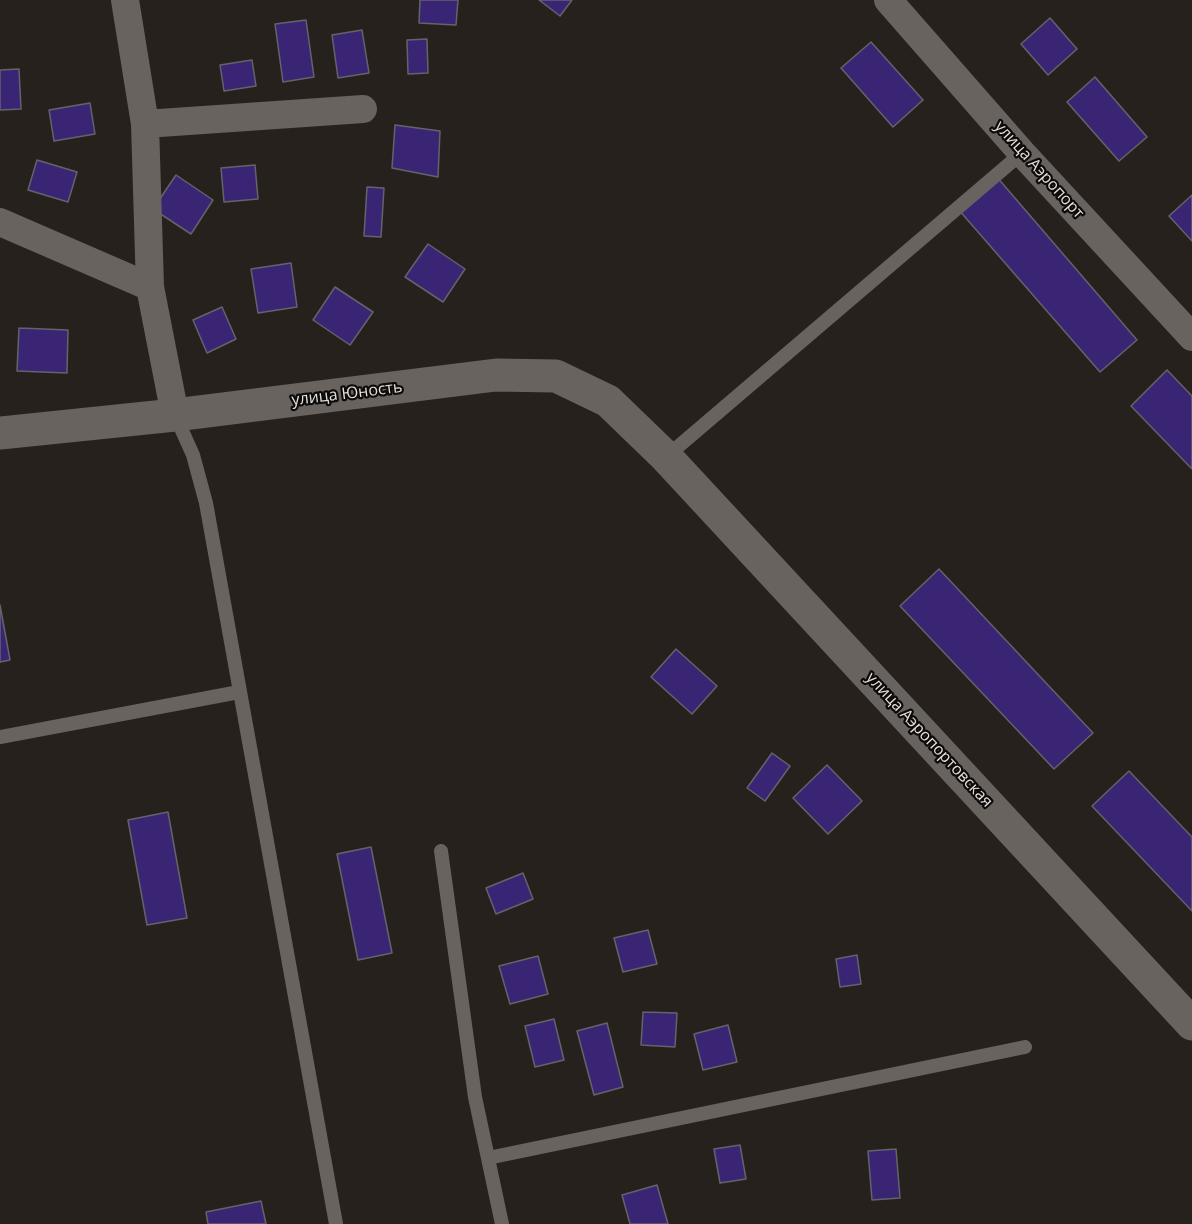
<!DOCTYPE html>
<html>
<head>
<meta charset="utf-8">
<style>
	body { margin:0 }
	canvas { display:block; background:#26211d }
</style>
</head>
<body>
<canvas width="1192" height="1224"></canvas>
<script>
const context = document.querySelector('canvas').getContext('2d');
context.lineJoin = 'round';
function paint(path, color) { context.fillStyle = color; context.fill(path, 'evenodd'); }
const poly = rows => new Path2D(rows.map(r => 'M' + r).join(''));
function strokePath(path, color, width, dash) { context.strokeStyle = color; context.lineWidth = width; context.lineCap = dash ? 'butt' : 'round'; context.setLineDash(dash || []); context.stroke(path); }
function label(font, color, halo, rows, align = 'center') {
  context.font = font + ' "Open Sans",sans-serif'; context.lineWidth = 4.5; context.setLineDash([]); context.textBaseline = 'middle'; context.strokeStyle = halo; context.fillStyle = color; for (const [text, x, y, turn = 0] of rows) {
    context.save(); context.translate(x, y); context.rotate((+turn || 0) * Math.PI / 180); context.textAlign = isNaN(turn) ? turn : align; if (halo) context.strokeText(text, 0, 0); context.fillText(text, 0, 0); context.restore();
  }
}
const building = poly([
	[420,0,458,0,456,25,419,23,420,0],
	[539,0,572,0,560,16,539,0],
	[1050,18,1077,49,1048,75,1021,44,1050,18],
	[306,20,314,77,283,82,275,24,306,20],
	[362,30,369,73,338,78,332,35,362,30],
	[427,39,428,73,408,74,407,40,427,39],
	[871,42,923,100,893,127,841,68,871,42],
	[252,60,256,86,224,91,220,65,252,60],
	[19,69,21,109,0,110,0,70,19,69],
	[1095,77,1147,137,1119,161,1067,102,1095,77],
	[90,103,95,134,54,141,49,110,90,103],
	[395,125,440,131,438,177,392,168,395,125],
	[37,160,77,172,68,202,28,190,37,160],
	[255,165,258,199,224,202,221,168,255,165],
	[176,175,213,200,191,234,153,209,176,175],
	[996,176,1137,340,1100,372,958,209,996,176],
	[367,187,384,188,381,237,364,236,367,187],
	[1192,195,1192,241,1169,216,1192,195],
	[428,244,465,269,443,302,405,277,428,244],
	[291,263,297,307,258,313,251,269,291,263],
	[335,287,373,312,350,345,313,320,335,287],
	[222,307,236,339,207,353,193,320,222,307],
	[19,328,68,330,67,373,17,371,19,328],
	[1167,370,1192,396,1192,469,1131,406,1167,370],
	[939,569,1093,733,1054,769,900,606,939,569],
	[0,605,10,660,0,662,0,605],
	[676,649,717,686,692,714,651,677,676,649],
	[772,753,790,766,765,801,747,788,772,753],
	[827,765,862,801,828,834,793,798,827,765],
	[1129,771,1192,837,1192,911,1092,806,1129,771],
	[168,812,187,918,147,925,128,820,168,812],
	[371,847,392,953,358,960,337,854,371,847],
	[523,873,533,899,496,914,486,888,523,873],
	[648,930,657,964,623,972,614,938,648,930],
	[857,955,861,984,840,987,836,959,857,955],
	[538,956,548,994,510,1004,499,966,538,956],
	[643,1012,677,1013,675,1047,641,1045,643,1012],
	[554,1019,564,1060,535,1067,525,1026,554,1019],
	[607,1023,623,1087,594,1095,577,1031,607,1023],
	[728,1025,737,1062,703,1070,694,1034,728,1025],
	[740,1145,746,1179,720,1183,714,1149,740,1145],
	[896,1149,900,1198,872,1200,868,1151,896,1149],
	[657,1185,668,1224,630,1224,622,1195,657,1185],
	[261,1201,266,1224,208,1224,206,1212,261,1201]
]);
const lane = poly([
	[175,415,193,455,206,503,336,1224],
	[666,457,1022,153],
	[0,737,239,692],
	[441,851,475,1097,502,1224],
	[488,1158,1025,1047]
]);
const street = poly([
	[125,0,145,124,150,287,175,415],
	[888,0,1022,153,1192,337],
	[145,124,363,109],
	[0,222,150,287]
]);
const secondary = poly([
	[0,433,175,415,496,375,556,376,608,401,666,457,1192,1024]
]);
const streetNames = [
	["улица Аэропорт",1039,170,48],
	["улица Юность",347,394,-7],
	["улица Аэропортовская",929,740,47]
];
paint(building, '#3a2575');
strokePath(building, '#64636a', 1.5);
strokePath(lane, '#69635f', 14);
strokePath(street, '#69635f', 28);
strokePath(secondary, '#69635f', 33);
label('16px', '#e5e1de', '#0d0b09', streetNames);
</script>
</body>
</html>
